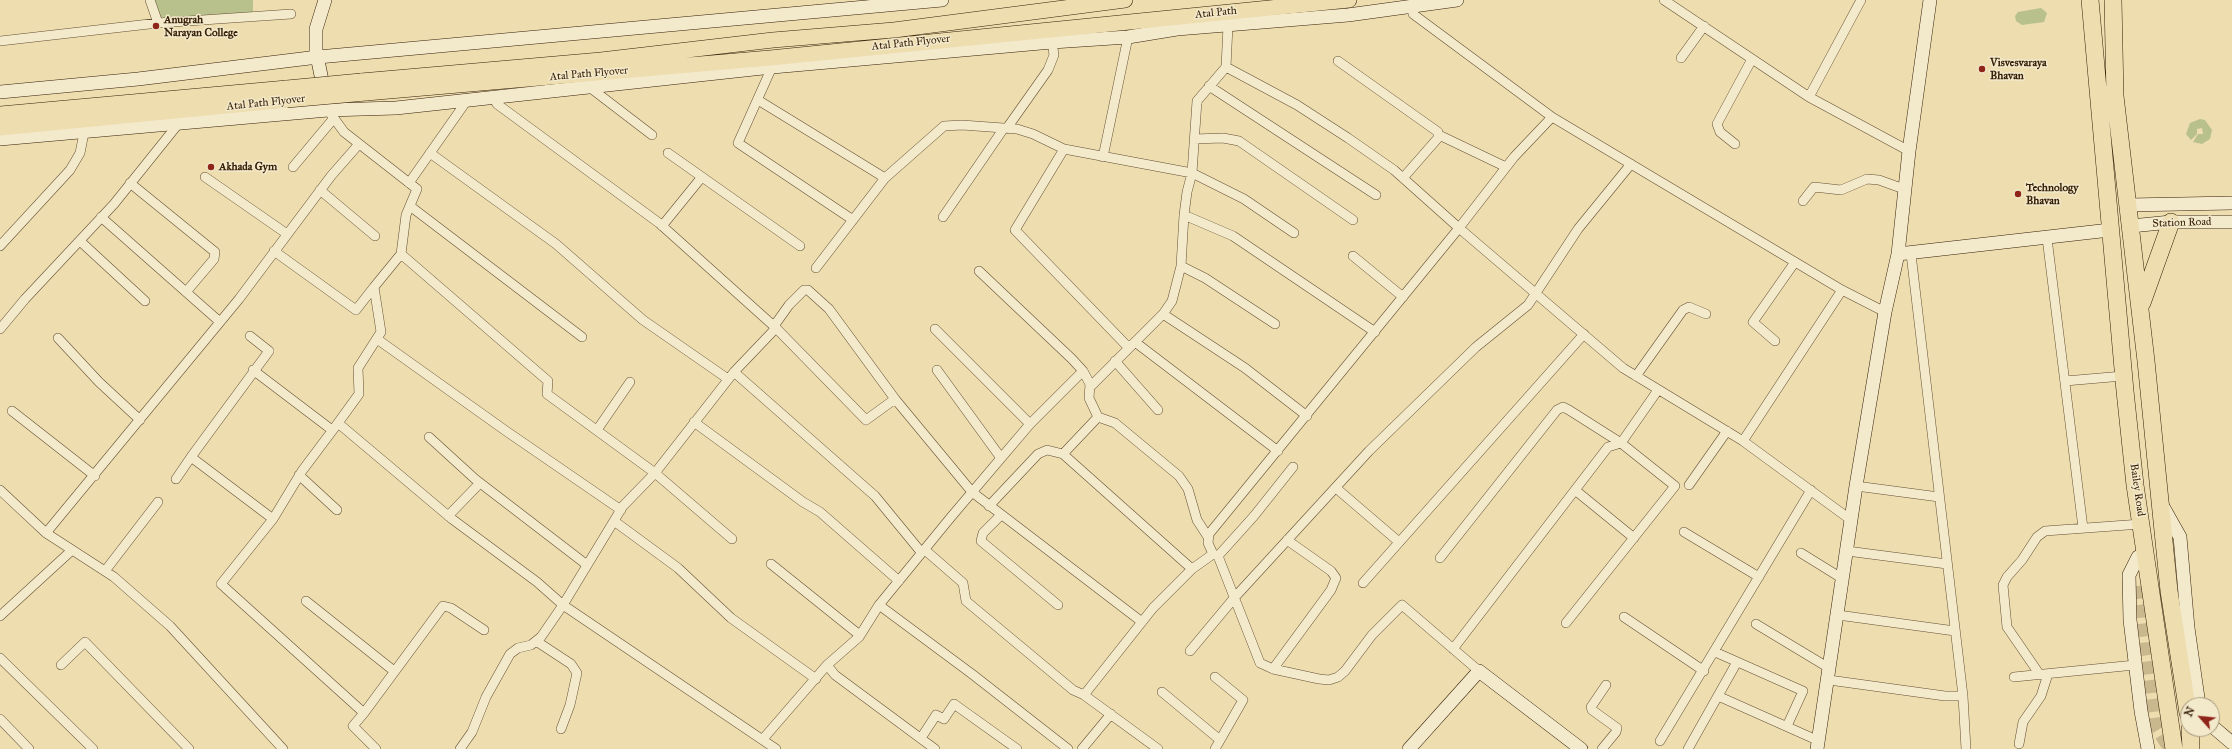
<!DOCTYPE html>
<html>
<head>
<meta charset="utf-8">
<style>
	body { margin:0 }
	#map { position:relative; width:2232px; height:749px; overflow:hidden; background:#edddaf; font-family:"IM FELL Great Primer",serif }
	canvas { display:block }
	.north { position:absolute; left:2180px; top:697px; width:40px; height:40px; box-sizing:border-box; background:#f3e9cb; border:1px solid #a8997d; border-radius:50%; rotate:297deg; font-size:11px; font-weight:700; line-height:16px; text-align:center; color:#372009 }
	.north::after { content:''; display:block; margin:auto; width:14px; height:18px; background:#8f2418; clip-path:polygon(50% 0,100% 100%,50% 72%,0 100%) }
</style>
</head>
<body>
<div id="map">
<canvas width="2232" height="749"></canvas>
<div class="north">N</div>
</div>
<script>
const context = document.querySelector('canvas').getContext('2d');
context.lineJoin = 'round';
function paint(path, color) { context.fillStyle = color; context.fill(path, 'evenodd'); }
const poly = rows => new Path2D(rows.map(r => 'M' + r).join(''));
function strokePath(path, color, width, dash) { context.strokeStyle = color; context.lineWidth = width; context.lineCap = dash ? 'butt' : 'round'; context.setLineDash(dash || []); context.stroke(path); }
function label(font, color, halo, rows, align = 'center') {
  context.font = font + ' "IM FELL Great Primer",serif'; context.lineWidth = 3; context.setLineDash([]); context.textBaseline = 'middle'; context.strokeStyle = halo; context.fillStyle = color; for (const [text, x, y, turn = 0] of rows) {
    context.save(); context.translate(x, y); context.rotate((+turn || 0) * Math.PI / 180); context.textAlign = isNaN(turn) ? turn : align; if (halo) context.strokeText(text, 0, 0); context.fillText(text, 0, 0); context.restore();
  }
}
const green = poly([
	[154,0,253,0,253,10,252,14,167,19,159,16],
	[2041,8,2047,13,2044,22,2022,25,2016,21,2015,16,2018,12],
	[2200,119,2205,120,2212,130,2210,139,2202,144,2193,142,2198,134,2203,134,2202,128,2197,129,2197,134,2191,140,2186,134,2190,123]
]);
const secondaryTunnel = poly([
	[2137,586,2155,725,2166,743,2174,749]
]);
const street = poly([
	[150,0,158,23],
	[1664,0,1809,97],
	[1861,0,1809,97,1909,151],
	[1412,6,1413,14,1552,117],
	[0,41,158,23,291,14],
	[1681,58,1704,26],
	[1338,61,1438,132,1438,138,1403,178],
	[772,67,738,143,853,220],
	[588,86,652,135],
	[1209,86,1376,195],
	[493,97,497,104,659,223,776,328,866,420,895,399,972,492,1142,622],
	[758,100,885,178],
	[328,110,344,132,417,189,406,215,401,254,374,287,381,332,358,368,359,394,338,423,452,519,537,582,563,605,541,637,531,645,518,648,510,654,486,697,472,732,460,749],
	[1007,128,1048,70,1054,55,1052,42],
	[1439,135,1506,167],
	[1194,139,1223,138,1239,141,1353,220],
	[1735,144,1720,132,1717,124,1752,59],
	[1064,149,1015,230,1128,347],
	[430,153,556,244,643,320,728,379],
	[668,153,800,246],
	[1103,157,1128,37],
	[293,167,334,118],
	[205,177,287,234],
	[130,183,215,252,214,259,186,292],
	[409,183,468,99],
	[320,190,375,236],
	[1803,201,1814,187,1841,190,1867,179,1879,180,1904,189],
	[410,206,582,337],
	[1184,215,1233,236,1375,332],
	[101,217,220,322],
	[943,217,1004,128],
	[662,226,701,178],
	[2047,238,2083,528],
	[80,241,145,301],
	[0,246,70,170,80,153,84,133],
	[274,251,356,310,374,287],
	[401,254,548,381,547,394,655,473,732,539],
	[1911,254,1963,696,1966,749],
	[1353,256,1403,297],
	[1181,266,1205,278,1275,324],
	[816,268,885,178,944,126,962,125,1017,129,1033,134,1064,149,1192,173,1244,199,1294,233],
	[979,271,1072,359,1083,371,1090,384,1089,398,1098,417,1063,454],
	[1163,314,1245,368,1307,416],
	[774,326,789,305,804,290,808,290,829,309,895,399],
	[776,328,734,372,655,473,623,506,563,605,776,749],
	[0,329,25,299,114,204,179,123],
	[935,329,1030,424],
	[250,336,269,351,191,457,273,519],
	[58,338,99,382,140,420],
	[377,339,506,431,621,510],
	[1775,341,1753,322,1795,262],
	[1135,342,1278,451],
	[1115,361,1158,410],
	[253,370,332,430],
	[937,370,1001,458],
	[734,372,875,496,921,552],
	[1636,376,1683,310,1689,307,1706,314],
	[2065,381,2123,376],
	[1090,387,1163,314,1172,301,1181,266,1184,215,1187,192,1192,173,1197,101,1226,67,1228,26],
	[12,411,95,476],
	[1098,417,1115,423,1179,476,1188,489,1197,520,1208,537],
	[694,422,803,502,820,512,899,581],
	[338,423,302,471,273,519,221,584,364,713,443,606,451,608,484,630],
	[597,430,630,382],
	[429,437,475,479,587,565],
	[1743,441,1842,290],
	[299,475,337,510],
	[176,479,191,457],
	[1689,485,1727,431],
	[1856,486,1939,497],
	[1336,488,1399,542],
	[0,490,46,533,114,577,170,626,283,749],
	[1575,490,1634,538],
	[989,506,1038,454,1047,450,1063,454,1192,569],
	[1001,515,983,533,981,541,1058,605],
	[448,516,480,483],
	[1851,520,1743,441,1623,368,1459,228,1514,157,1552,117,1842,290,1885,312],
	[614,521,678,568,731,618,816,679],
	[1684,532,1759,577],
	[46,533,239,299,331,176,359,144],
	[925,550,963,583,966,601,1073,690,1084,695],
	[1847,551,1947,564],
	[1801,553,1843,579],
	[1213,554,1218,556,1260,663,1273,669,1319,679,1329,680,1338,677,1345,671,1372,635,1402,605,1479,671],
	[1218,556,1254,516,1293,467],
	[1440,558,1557,410,1563,407,1569,410,1621,443,1675,486,1566,623],
	[771,564,857,633,859,637],
	[105,571,158,502],
	[1363,583,1584,334],
	[306,601,394,671],
	[879,605,972,674,1068,749],
	[1838,615,1955,631],
	[0,616,71,551],
	[1624,617,1704,671],
	[1756,624,1829,668],
	[536,641,571,664,577,673,570,705,561,729],
	[1453,649,1608,447,1621,443,1658,390],
	[1190,651,1235,597,1369,451,1476,347,1528,305,1578,229,1631,164],
	[1715,652,1803,691,1787,726],
	[0,658,93,749],
	[61,665,85,642,189,749],
	[827,665,835,675,935,749],
	[1273,669,1331,590,1336,578,1331,571,1287,540],
	[2040,675,2007,627,2003,585,2007,577,2022,560,2037,537,2045,531,2141,524],
	[1215,677,1243,700,1215,749],
	[2014,677,2135,665],
	[1829,680,1945,696,1963,696],
	[1162,692,1220,740],
	[1718,696,1819,741],
	[364,713,353,726,376,749],
	[0,719,29,749],
	[921,738,936,715,944,719,954,704,1017,749],
	[763,739,827,665,859,637,879,605,951,517,1030,424,1083,371],
	[1660,741,1811,490],
	[2019,744,2023,722,2041,696,2048,674],
	[1082,749,1111,714],
	[1158,749,1084,695,1153,608,1192,569,1213,554,1208,543,1209,534,1459,228,1394,170,1348,138,1297,105,1226,67],
	[1602,749,1616,732,1617,728,1592,710,1591,707,1606,685],
	[1688,749,1737,662]
]);
const secondary = poly([
	[0,92,138,79,318,57,942,0],
	[325,95,316,51,316,29,325,0],
	[0,139,328,110,396,108,772,67,1052,42,1128,37,1177,29,1348,15,1457,0],
	[2129,205,2232,203],
	[2131,226,2171,222,2232,222],
	[1898,254,2110,230],
	[2162,505,2180,537,2188,628,2199,705],
	[2138,557,2129,575,2130,620,2141,711,2148,749],
	[2212,726,2232,743],
	[1409,749,1479,671,1581,749],
	[1817,749,1856,486,1885,312,1898,254,1909,151,1930,0]
]);
const primary = poly([
	[361,81,601,60,773,40,894,30,1125,0],
	[366,93,770,58,1349,0],
	[0,114,287,88],
	[0,128,287,100]
]);
const highway = poly([
	[2090,0,2125,391,2135,485,2174,749],
	[2113,0,2115,96,2146,361,2169,591,2188,713],
	[2142,303,2171,222],
	[2190,729,2191,749]
]);
const primaryBridge = poly([
	[287,88,361,81],
	[287,100,366,93]
]);
const markers = [
	[156,26,4,"#8f2418"],
	[1982,69,4,"#8f2418"],
	[211,167,4,"#8f2418"],
	[2018,194,4,"#8f2418"]
];
const streetNames = [
	["Atal Path",1216,13,-6],
	["Atal Path Flyover",911,43,-6],
	["Atal Path Flyover",589,74,-5],
	["Atal Path Flyover",266,103,-6],
	["Station Road",2182,223,-2],
	["Bailey Road",2137,490,82]
];
const poiNames = [
	["Anugrah",164,20],
	["Narayan College",164,33],
	["Visvesvaraya",1990,63],
	["Bhavan",1990,76],
	["Akhada Gym",219,167],
	["Technology",2026,188],
	["Bhavan",2026,201]
];
paint(green, '#b8c18b');
strokePath(secondaryTunnel, '#c9b78e', 13, [13, 6]);
strokePath(street, '#644f32', 10);
strokePath(secondary, '#372009', 14);
strokePath(primary, '#372009', 16);
strokePath(highway, '#372009', 18);
strokePath(street, '#f3e9cb', 9);
strokePath(secondary, '#f3e9cb', 13);
strokePath(primary, '#edddaf', 15);
strokePath(highway, '#edddaf', 17);
strokePath(primaryBridge, '#372009', 16, []);
strokePath(primaryBridge, '#edddaf', 15);
for (const [x, y, r, color] of markers) { const dot = new Path2D(); dot.arc(x, y, r, 0, 2 * Math.PI); context.fillStyle = color; context.fill(dot); strokePath(dot, '#f3e9cb', 1.5); }
label('11px', '#372009', '#f3e9cb', streetNames);
label('bold 11px', '#372009', '#f3e9cb', poiNames, 'left');
</script>
</body>
</html>
